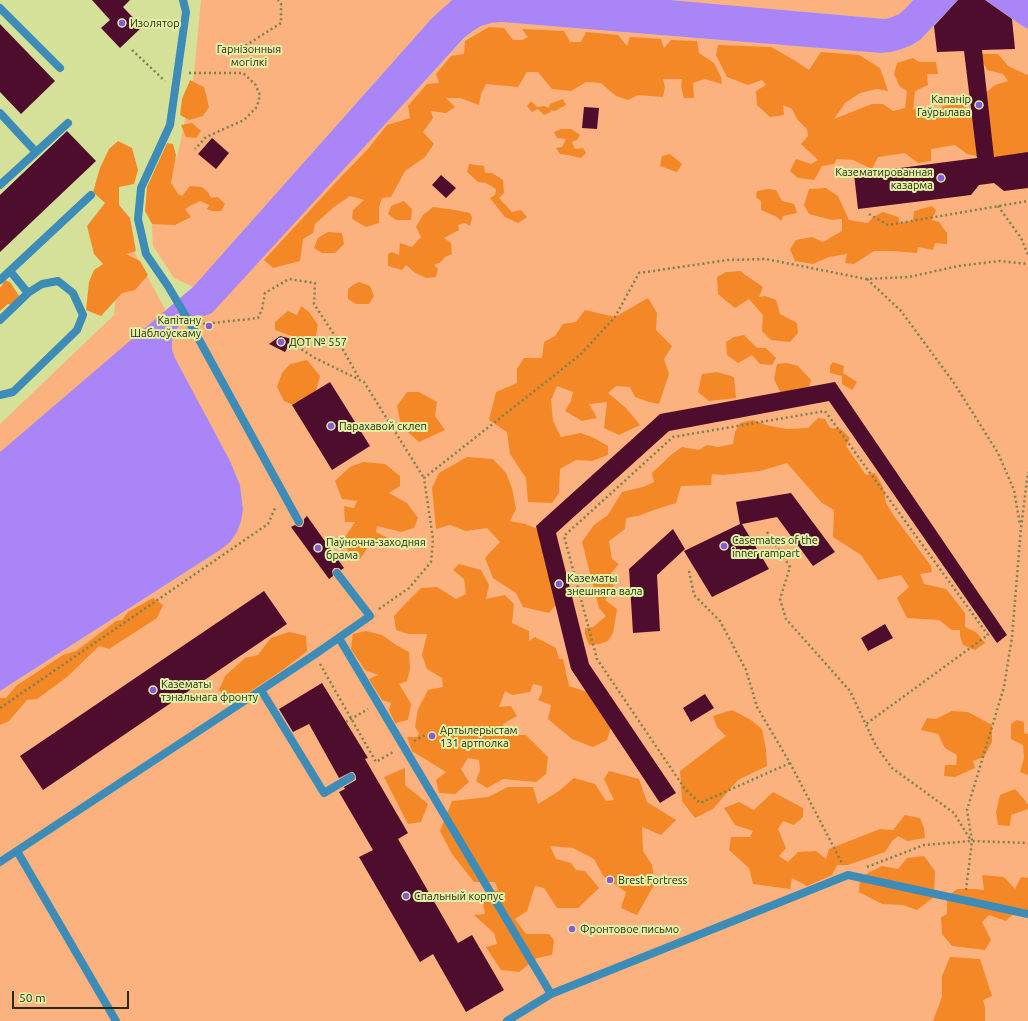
<!DOCTYPE html>
<html>
<head>
<meta charset="utf-8">
<style>
	body { margin:0 }
	#map { position:relative; width:1028px; height:1021px; overflow:hidden; background:#d5e199; font-family:Ubuntu,sans-serif }
	canvas { display:block }
	.scale { position:absolute; left:12px; top:991px; width:117px; height:18px; box-sizing:border-box; border:2px solid #292d10; border-top:0; padding-left:5px; font-size:12px; line-height:14px; white-space:nowrap; color:#292d10; -webkit-text-stroke:3px #e2efa6; paint-order:stroke }
</style>
</head>
<body>
<div id="map">
<canvas width="1028" height="1021"></canvas>
<div class="scale">50 m</div>
</div>
<script>
const context = document.querySelector('canvas').getContext('2d');
context.lineJoin = 'round';
function paint(path, color) { context.fillStyle = color; context.fill(path, 'evenodd'); }
const poly = rows => new Path2D(rows.map(r => 'M' + r).join(''));
function strokePath(path, color, width, dash) { context.strokeStyle = color; context.lineWidth = width; context.lineCap = dash ? 'butt' : 'round'; context.setLineDash(dash || []); context.stroke(path); }
function label(font, color, halo, rows, align = 'center') {
  context.font = font + ' Ubuntu,sans-serif'; context.lineWidth = 4; context.setLineDash([]); context.textBaseline = 'middle'; context.strokeStyle = halo; context.fillStyle = color; for (const [text, x, y, turn = 0] of rows) {
    context.save(); context.translate(x, y); context.rotate((+turn || 0) * Math.PI / 180); context.textAlign = isNaN(turn) ? turn : align; if (halo) context.strokeText(text, 0, 0); context.fillText(text, 0, 0); context.restore();
  }
}
const green = poly([
	[201,0,452,0,432,18,193,287,174,278,153,246,151,203,178,154,194,74],
	[670,0,913,0,905,9,899,14,892,17,885,19],
	[958,0,985,0,1021,25,1028,29,1028,1021,0,1021,0,691,220,550,243,509,240,485,235,473,175,358,172,350,172,341,174,333,181,323,193,316,204,316,466,37,473,31,481,26,491,23,501,22,881,53,891,52,902,49,912,45,920,40],
	[122,229,166,311,0,452,0,424,114,315]
]);
const forest = poly([
	[489,27,504,28,513,40,522,40,528,37,522,29,564,31,570,42,581,42,586,32,618,35,627,46,630,37,661,39,664,48,671,40,697,41,699,53,714,63,721,77,722,84,705,79,693,83,694,98,684,98,681,86,682,79,663,79,665,87,663,97,638,95,628,100,616,96,601,83,586,82,571,91,552,89,538,72,527,72,518,87,486,84,481,94,479,105,460,98,446,98,455,107,446,113,431,111,433,118,423,132,434,144,425,157,405,171,391,197,382,198,379,207,379,223,366,227,352,219,353,210,364,200,350,196,334,207,315,224,313,233,303,239,300,261,273,268,264,260,337,181,368,149,387,125,410,118,408,106,427,84,439,83,436,74,451,56,464,54,465,41],
	[718,45,771,47,794,60,809,70,821,52,859,55,880,68,888,91,877,89,860,93,845,103,834,119,872,104,883,104,893,111,905,108,907,91,900,87,894,74,897,63,913,58,919,62,936,62,938,74,927,74,928,85,915,91,913,109,936,112,943,106,959,103,975,112,976,101,995,85,1008,81,1003,74,987,70,979,54,998,54,1008,66,1027,75,1028,74,1028,160,1012,164,967,154,955,145,931,149,931,161,918,163,905,153,878,157,872,169,853,160,837,159,834,164,822,166,814,180,798,178,790,171,796,159,811,164,818,160,801,144,808,136,807,129,797,119,792,109,783,105,784,115,770,117,757,105,756,91,766,85,762,80,748,85,727,77,716,55],
	[190,80,204,87,209,107,203,116,189,120,180,115,182,99],
	[563,99,566,105,555,111,550,110,551,112,544,115,538,109,532,112,527,106,531,101,537,107,544,106,549,108,550,104],
	[192,123,201,131,196,138,186,137,181,125],
	[561,129,571,129,580,135,577,140,572,142,575,149,583,148,586,153,581,158,568,155,560,154,556,148,562,147,566,139,557,138,554,132],
	[118,141,132,148,138,170,134,184,119,187,119,205,130,218,136,251,126,254,140,261,148,275,135,290,122,293,101,316,86,310,89,282,94,270,103,264,94,254,87,226,105,203,93,192,100,168,109,149],
	[167,143,173,144,176,155,171,183,178,194,182,196,190,186,202,187,208,192,211,198,218,197,225,204,221,211,212,211,207,209,209,205,200,201,190,206,185,209,191,217,175,225,152,224,145,211,147,187],
	[670,154,682,164,677,172,660,166,662,156],
	[469,164,484,166,485,173,492,173,503,180,504,193,499,198,512,212,521,210,527,217,518,223,505,217,490,198,495,195,496,189,486,183,478,182,467,172],
	[826,188,838,196,849,220,868,223,873,217,883,212,898,217,900,223,913,221,914,211,932,206,936,210,932,220,939,222,947,233,947,244,935,243,933,250,918,247,917,253,893,251,874,251,854,264,845,263,847,254,829,257,813,264,795,261,790,249,796,240,812,237,823,242,842,231,842,219,832,220,809,214,804,205,809,189],
	[768,189,776,190,782,201,794,204,797,213,783,216,781,221,777,217,761,210,761,201,756,197,757,191],
	[404,201,412,209,411,220,396,220,388,214,391,206],
	[433,207,455,210,470,213,472,218,470,226,465,223,458,225,459,230,444,238,451,243,452,254,445,257,441,262,434,265,438,269,436,277,426,278,414,272,406,265,402,270,388,266,388,254,392,252,399,255,400,243,412,247,421,237,416,227,423,215],
	[328,232,342,233,344,244,335,253,322,253,314,248,318,238],
	[741,271,744,274,763,287,759,297,765,296,776,300,780,314,797,323,798,333,790,342,771,340,762,331,763,315,749,299,735,308,718,294,717,277,726,272],
	[5,280,10,282,19,296,17,306,8,304,0,311,0,287,1,287],
	[359,282,370,286,374,296,369,304,356,304,348,299,348,289,353,285],
	[648,298,657,313,656,330,672,346,664,359,669,374,659,404,649,402,635,397,630,387,616,386,608,393,626,408,640,425,619,435,604,428,607,402,589,404,597,418,582,421,565,411,571,401,573,392,557,386,551,400,553,421,561,437,581,433,594,438,608,446,608,455,592,461,576,460,560,469,559,493,552,503,528,502,526,478,510,454,507,432,489,420,496,392,517,383,517,369,524,358,542,358,544,342,555,336,563,324,576,322,585,310,615,317],
	[301,306,309,312,318,325,316,336,297,338,275,330,275,322,288,311,297,315],
	[744,335,757,348,766,348,776,358,772,365,760,364,752,355,738,363,727,355,726,342,734,337],
	[307,360,320,376,314,398,298,407,284,401,277,387,282,373,290,364],
	[833,362,844,366,843,373,857,382,852,390,842,384,842,376,830,373,830,366],
	[787,363,798,366,811,380,807,396,783,398,774,379,777,364],
	[717,372,734,377,736,398,709,401,698,392,702,374],
	[407,392,419,392,437,402,435,416,445,430,419,442,401,426,397,406],
	[818,418,825,419,830,428,841,429,850,438,846,446,866,475,875,473,883,487,886,503,894,516,931,566,932,572,920,574,924,584,946,589,965,613,965,627,976,632,985,643,975,650,963,645,960,636,960,630,952,630,939,620,907,618,897,598,909,587,901,575,878,580,861,555,833,537,834,510,822,503,787,463,760,471,723,475,712,474,711,485,681,486,676,503,657,509,638,516,626,518,625,529,609,541,612,559,619,564,611,573,614,590,605,600,617,609,613,633,608,641,599,644,589,645,585,634,585,628,593,627,606,616,599,608,582,542,594,525,608,515,622,492,643,487,654,482,652,473,671,455,682,447,699,450,707,445,718,447,733,444,735,432,740,423,753,420,766,425,786,429,808,428],
	[467,457,493,459,506,473,512,488,516,509,510,521,525,524,550,534,563,596,549,613,523,607,516,593,493,578,485,558,500,542,487,528,466,531,450,525,436,529,432,488,439,473],
	[363,462,385,464,400,476,400,486,389,493,407,503,418,518,414,528,401,532,377,526,376,532,388,538,370,544,360,559,348,553,345,537,355,522,345,522,344,506,354,508,357,501,342,499,335,481,350,467],
	[459,564,481,570,489,585,486,599,505,595,514,604,512,623,529,631,529,641,535,637,556,648,559,659,563,659,569,686,602,697,612,724,607,740,593,747,572,739,548,719,551,705,538,700,542,692,542,686,533,684,530,692,512,695,505,691,499,707,511,706,517,716,503,724,508,735,526,735,548,757,546,774,536,782,503,779,487,788,476,781,480,770,479,760,468,758,461,769,469,782,455,794,439,793,436,780,446,772,412,751,407,737,417,737,419,733,415,727,418,709,428,690,443,687,442,678,427,669,422,655,427,634,408,634,396,630,394,616,407,602,421,588,437,587,456,599,466,594,464,579,453,570],
	[153,598,163,605,157,618,109,649,99,646,67,677,37,699,27,700,9,721,0,725,0,698,6,698,16,686,63,655,76,651,116,621,122,620,128,612],
	[366,631,382,635,396,645,409,652,410,669,407,681,399,684,411,704,408,720,395,723,389,710,391,703,382,700,369,679,378,675,365,670,351,649,353,634],
	[289,632,306,636,307,651,284,669,245,695,228,699,219,690,225,676,245,658,258,655,271,638],
	[732,710,751,720,762,729,766,749,767,766,738,780,713,809,695,818,682,801,680,771,726,736,717,727,713,716],
	[952,711,968,712,992,725,992,742,984,757,973,761,975,768,955,777,944,776,945,765,956,765,957,755,945,748,938,734,921,730,927,718,936,719],
	[1017,720,1024,722,1024,733,1028,734,1028,775,1020,772,1024,758,1023,745,1011,739,1011,724],
	[405,768,405,785,428,804,421,822,408,824,384,777],
	[609,771,639,779,647,802,676,820,661,835,642,827,643,851,652,865,655,883,637,915,621,908,626,892,603,876,594,859,573,848,550,846,556,859,571,863,576,870,585,871,599,888,578,908,557,908,544,888,535,886,527,911,515,919,526,934,549,934,554,940,552,955,537,958,519,972,501,970,486,947,497,944,494,933,474,915,485,914,482,898,498,890,495,882,474,882,452,854,440,831,452,801,488,797,508,787,533,787,538,804,559,791,574,778,595,784,606,801,614,800,604,779],
	[1015,789,1024,799,1028,805,1028,809,1011,815,1010,826,998,825,996,812,1000,795],
	[773,792,803,808,803,817,794,825,783,821,778,829,786,848,779,856,788,862,798,852,816,851,826,859,829,849,880,829,893,830,905,815,920,818,924,828,925,838,907,841,898,836,892,841,885,852,848,865,837,865,832,875,807,886,792,878,790,889,753,884,749,868,729,850,731,837,750,837,753,831,735,825,724,808,739,802,754,810],
	[924,856,935,871,934,897,917,910,903,905,882,904,859,892,860,877,882,866,898,869,907,858],
	[982,875,1004,877,1015,889,1021,877,1028,878,1028,913,1018,909,1006,921,989,915,982,922,991,940,985,950,952,946,942,934,941,917,947,914,947,897,957,889,974,889,984,890],
	[950,957,980,959,992,996,983,1000,985,1007,985,1021,933,1021,942,997,942,976]
]);
const water = poly([
	[452,0,670,0,885,19,892,17,899,14,905,9,913,0,958,0,920,40,912,45,902,49,891,52,881,53,501,22,491,23,481,26,473,31,465,37,212,313,204,316,197,315,189,318,181,323,174,333,172,341,172,350,175,358,230,461,240,485,243,509,241,521,237,532,230,542,220,550,0,691,0,452,193,287,432,18],
	[985,0,1028,0,1028,29,1021,25]
]);
const building = poly([
	[92,0,130,0,123,7,142,27,120,48,101,28,110,20],
	[958,0,985,0,1012,19,1015,49,982,50,994,157,1028,152,1028,188,1004,191,994,183,979,185,971,195,858,209,854,174,977,158,964,51,937,52,934,26],
	[0,24,55,81,21,114,0,92],
	[584,107,599,108,597,129,582,128],
	[67,131,96,161,0,252,0,195],
	[212,138,229,153,216,169,198,154],
	[441,175,456,188,446,198,432,185],
	[280,336,292,339,285,352,269,344],
	[330,382,370,446,332,470,292,405],
	[835,382,1007,635,997,643,829,401,669,431,556,533,589,664,676,793,660,803,571,669,536,526,660,414],
	[791,493,835,552,813,566,777,517,742,524,769,569,712,597,684,551,740,524,736,502],
	[307,516,344,568,341,570,339,568,334,568,332,571,333,576,329,579,291,527,295,525,298,527,302,527,304,523,304,519],
	[673,529,685,549,657,575,660,631,633,633,629,569],
	[264,591,287,624,43,790,20,756],
	[885,624,893,638,868,651,861,638],
	[322,683,368,758,365,759,408,833,398,839,458,943,472,935,504,990,466,1012,433,954,420,962,359,857,373,850,339,792,345,789,344,787,356,780,356,777,355,774,353,772,351,772,339,778,309,724,293,732,279,709],
	[705,694,714,708,691,722,683,708]
]);
const path = poly([
	[132,50,165,81],
	[237,51,281,23,281,4,278,0],
	[189,73,243,73,255,84,260,95,257,107,244,120,206,137,195,149],
	[998,206,1021,238,1028,255],
	[869,214,888,225,1028,201],
	[867,279,901,311,954,383,998,453,1014,490,1020,525],
	[203,324,258,318,262,309,265,293,289,279,315,283,314,304,337,339,360,380],
	[293,344,315,358,364,382,424,478],
	[767,532,790,567,780,599,786,619,850,691,876,746,892,768,954,813,970,839],
	[689,571,694,595,720,621,746,670,757,707,790,763,843,865],
	[379,609,409,588,431,562,433,539,424,478,580,355,615,317,639,273,728,260,766,259,866,279,909,277,958,266,1000,261,1028,264],
	[320,664,376,762,393,752],
	[0,708,268,524,276,506],
	[346,722,368,709],
	[414,741,427,734],
	[790,763,700,803,685,789,597,659,564,536,673,437,825,411,988,635,866,724],
	[867,867,924,845,972,841,1028,843],
	[966,890,972,841,967,810,1004,687,1012,637,1021,528,1028,472]
]);
const service = poly([
	[0,8,60,68],
	[0,113,36,152],
	[0,185,68,123],
	[10,271,28,293],
	[0,280,91,195],
	[0,320,28,293,42,284,58,281,73,293,83,315,77,330,13,392,0,395],
	[339,638,551,994],
	[261,690,324,793,351,777],
	[17,851,116,1021],
	[0,862,314,655,370,616,337,573],
	[507,1021,551,994,848,875,1028,914]
]);
const minor = poly([
	[183,0,186,12,170,125,141,188,138,219,146,254,168,286,191,325,299,522]
]);
const markers = [
	[122,23,4,"#865cd6"],
	[979,105,4,"#865cd6"],
	[941,178,4,"#865cd6"],
	[209,326,4,"#865cd6"],
	[281,342,4,"#865cd6"],
	[331,426,4,"#865cd6"],
	[724,546,4,"#865cd6"],
	[318,548,4,"#865cd6"],
	[559,584,4,"#865cd6"],
	[153,690,4,"#865cd6"],
	[432,736,4,"#865cd6"],
	[610,880,4,"#865cd6"],
	[406,896,4,"#865cd6"],
	[572,929,4,"#865cd6"]
];
const poiNames = [
	["Изолятор",130,23],
	["Капанір",971,99,"right"],
	["Гаўрылава",971,112,"right"],
	["Казематированная",933,172,"right"],
	["казарма",933,185,"right"],
	["Капітану",201,320,"right"],
	["Шаблоўскаму",201,333,"right"],
	["ДОТ № 557",289,342],
	["Парахавой склеп",339,426],
	["Casemates of the",732,540],
	["inner rampart",732,553],
	["Паўночна-заходняя",326,542],
	["брама",326,555],
	["Казематы",567,578],
	["знешняга вала",567,591],
	["Казематы",161,684],
	["тэнальнага фронту",161,697],
	["Артылерыстам",440,730],
	["131 артполка",440,743],
	["Brest Fortress",618,880],
	["Спальный корпус",414,896],
	["Фронтовое письмо",580,929]
];
const parkNames = [
	["Гарнізонныя",249,49],
	["могілкі",249,62]
];
paint(green, '#fbb27e');
paint(forest, '#f58826');
paint(water, '#a985f8');
paint(building, '#4e0d2d');
strokePath(path, '#7a8150', 2.5, [2, 3]);
strokePath(service, '#3d8cb8', 8);
strokePath(minor, '#3d8cb8', 8);
for (const [x, y, r, color] of markers) { const dot = new Path2D(); dot.arc(x, y, r, 0, 2 * Math.PI); context.fillStyle = color; context.fill(dot); strokePath(dot, '#e2efa6', 1.5); }
label('11px', '#292d10', '#e2efa6', poiNames, 'left');
label('11px', '#3a2618', '#e2efa6', parkNames);
</script>
</body>
</html>
